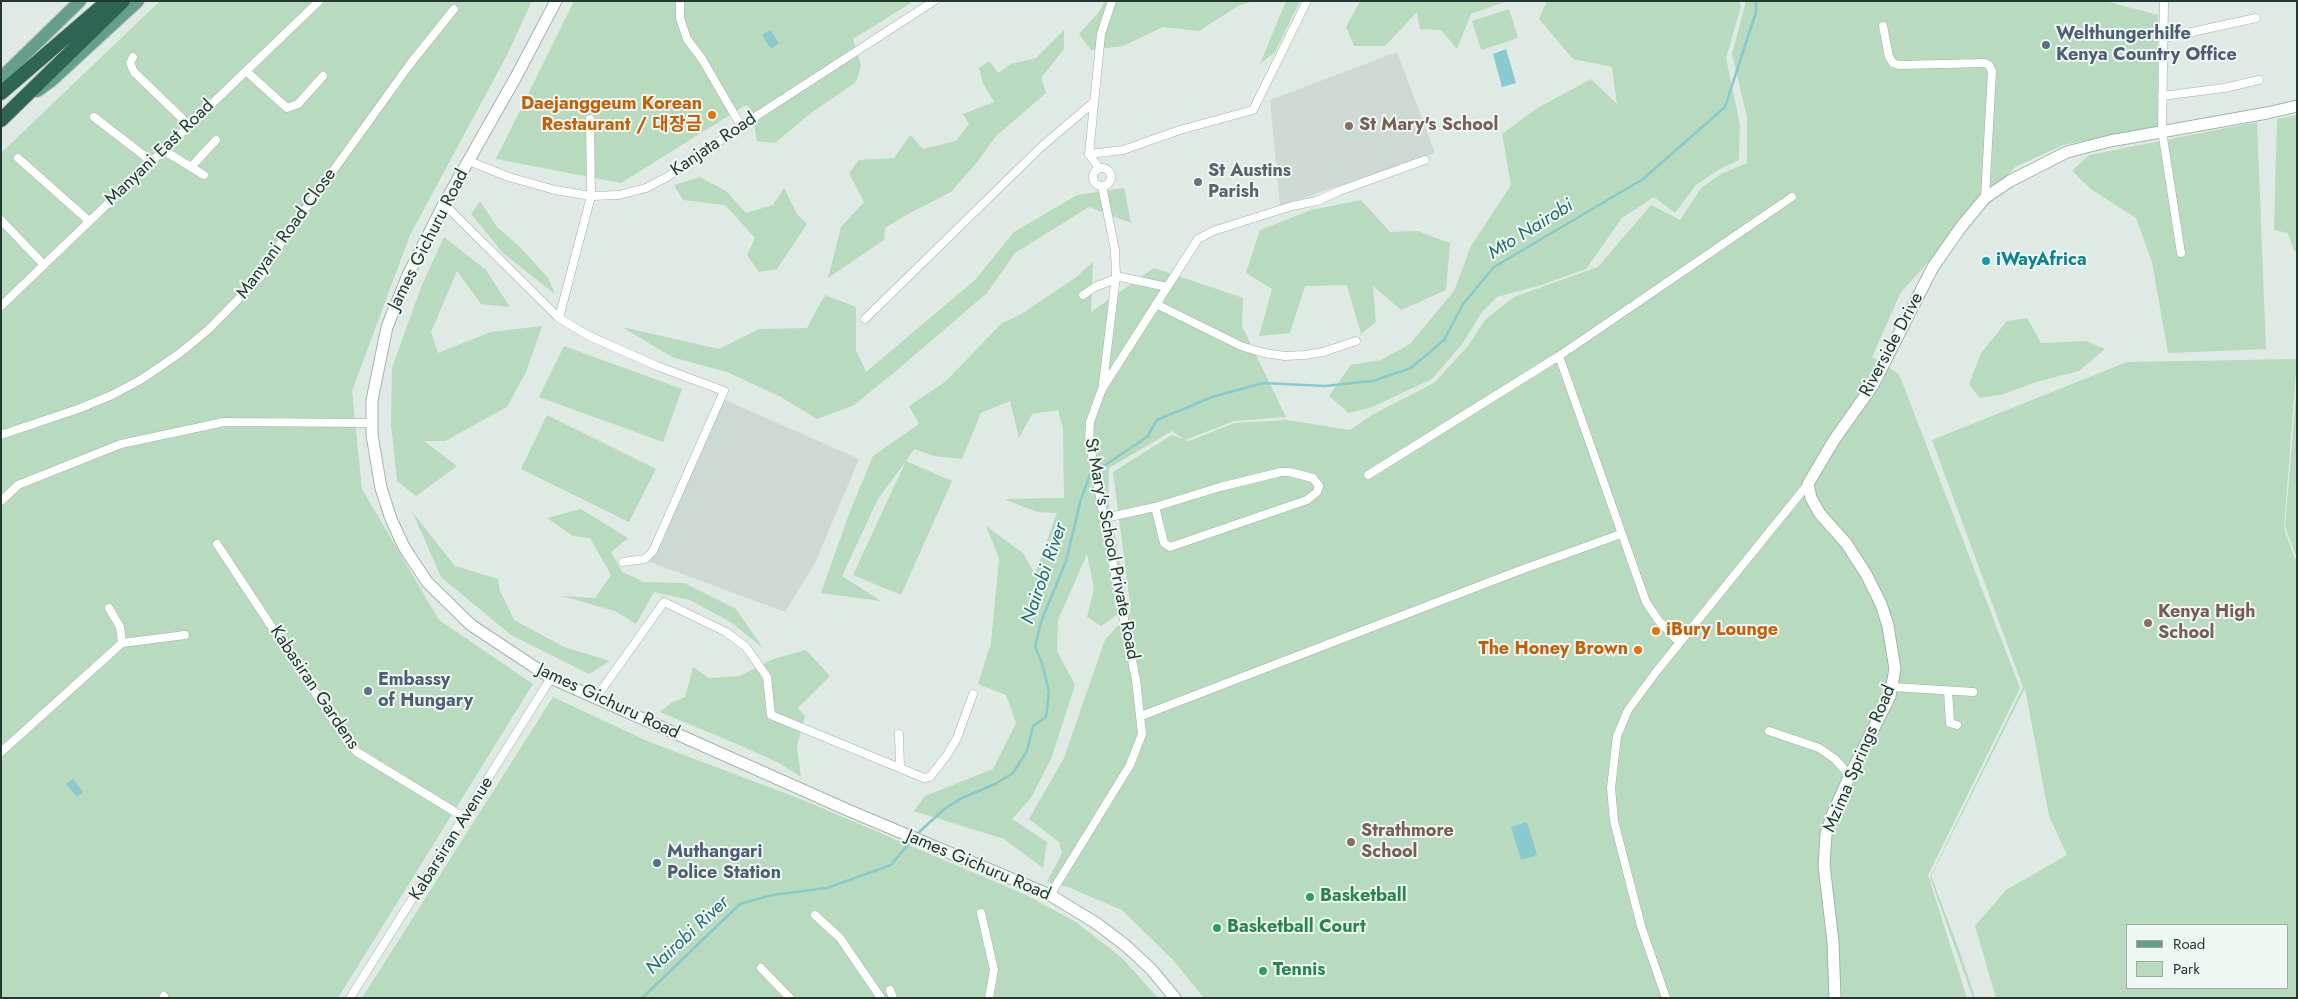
<!DOCTYPE html>
<html>
<head>
<meta charset="utf-8">
<style>
	body { margin:0 }
	#map { position:relative; width:2298px; height:999px; overflow:hidden; background:#dfeae4; font-family:Jost,sans-serif }
	canvas { display:block }
	.frame { position:absolute; inset:0; border:2px solid #213930; pointer-events:none }
	.legend { position:absolute; left:2126px; top:924px; width:162px; height:65px; box-sizing:border-box; background:#eff7f2; border:1px solid #9daba4; margin:0; padding:6px 9px; list-style:none; font-size:15px; color:#213930 }
	.legend li { display:flex; align-items:center; gap:10px; height:25px }
	.legend b { width:25px; border:1px solid #9daba4 }
</style>
</head>
<body>
<div id="map">
<canvas width="2298" height="999"></canvas>
<div class="frame"></div>
<ul class="legend">
<li><b style="height:6px;background:#659e89"></b>Road</li>
<li><b style="height:14px;background:#b8dabe"></b>Park</li>
</ul>
</div>
<script>
const context = document.querySelector('canvas').getContext('2d');
context.lineJoin = 'round';
function paint(path, color) { context.fillStyle = color; context.fill(path, 'evenodd'); }
const poly = rows => new Path2D(rows.map(r => 'M' + r).join(''));
function strokePath(path, color, width, dash) { context.strokeStyle = color; context.lineWidth = width; context.lineCap = dash ? 'butt' : 'round'; context.setLineDash(dash || []); context.stroke(path); }
function label(font, color, halo, rows, align = 'center') {
  context.font = font + ' Jost,"Noto Sans KR",sans-serif'; context.lineWidth = 4; context.setLineDash([]); context.textBaseline = 'middle'; context.strokeStyle = halo; context.fillStyle = color; for (const [text, x, y, turn = 0] of rows) {
    context.save(); context.translate(x, y); context.rotate((+turn || 0) * Math.PI / 180); context.textAlign = isNaN(turn) ? turn : align; if (halo) context.strokeText(text, 0, 0); context.fillText(text, 0, 0); context.restore();
  }
}
const built = poly([
	[1397,52,1435,153,1280,206,1270,100],
	[723,399,859,459,815,563,785,612,650,562]
]);
const green = poly([
	[160,1,532,1,507,55,410,235,352,391,362,489,439,620,533,684,338,998,1,998,1,153],
	[574,1,914,1,853,39,861,66,856,82,811,113,775,143,757,141,752,111,746,105,621,183,496,159],
	[1105,1,1253,1,1238,6,1199,31,1163,27,1123,46,1091,50,1079,34,1098,13],
	[1286,1,1300,1,1275,52,1260,64],
	[1360,1,1507,1,1471,14,1457,49,1441,30,1420,29,1417,12,1385,46,1354,46,1346,27],
	[1547,1,1739,1,1741,6,1726,58,1740,125,1739,160,1720,169,1696,185,1675,213,1654,197,1622,218,1586,269,1541,285,1497,297,1482,312,1463,343,1432,379,1372,407,1349,413,1329,396,1351,365,1381,360,1410,344,1454,291,1471,246,1511,185,1502,134,1536,109,1591,79,1617,104,1612,67,1573,59,1539,19],
	[1746,1,2105,1,2158,15,2158,126,2063,145,2015,167,1901,292,1872,357,1899,374,2020,688,1928,875,1967,998,1204,998,1174,961,1122,910,1068,887,1047,882,1062,853,1059,842,1029,819,1064,758,1105,640,1131,611,1113,472,1172,435,1184,439,1172,431,1109,468,1108,499,1128,607,1101,626,1087,617,1094,589,1087,554,1058,620,1057,651,1075,685,1051,759,1031,798,1012,819,1047,842,1043,868,1004,839,914,811,925,796,993,769,1016,723,1006,695,978,684,991,643,999,558,986,526,1023,553,1035,574,1057,513,1037,512,1004,499,1064,498,1063,429,1058,410,1032,414,1019,438,1010,401,981,413,962,459,934,456,914,449,906,461,952,481,901,595,853,575,906,461,878,499,842,576,881,601,821,593,849,514,873,456,919,424,909,406,945,382,1002,323,1020,315,1075,278,1093,262,1091,312,1154,268,1243,298,1242,326,1286,417,1234,421,1185,440,1189,441,1235,423,1287,420,1350,430,1372,415,1434,383,1468,346,1485,320,1514,297,1598,267,1651,205,1680,220,1701,188,1721,174,1747,163,1747,117,1732,54],
	[1509,9,1518,38,1481,50,1472,21],
	[1064,30,1064,49,1041,78,1046,93,996,136,978,161,951,192,908,214,885,228,884,240,828,278,841,227,864,202,849,173,859,160,894,158,910,135,923,149,956,141,969,124,963,114,994,102,983,83,979,68,989,61,998,73,1011,64,1036,58],
	[2297,115,2297,251,2294,251,2288,233,2274,230,2277,119],
	[2257,122,2266,349,2168,353,2152,262,2136,218,2092,190,2072,171,2089,155],
	[700,177,726,191,746,213,773,205,784,188,797,214,807,224,777,269,759,272,747,255,755,238,725,205,683,200,674,185],
	[1124,188,1131,223,1089,207,1015,253,987,293,896,371,854,405,817,419,781,397,727,372,672,357,622,327,719,349,759,329,807,328,825,295,856,307,856,350,866,372,975,280,1014,232,1077,195],
	[1361,200,1390,232,1418,231,1450,243,1446,290,1401,310,1373,286,1376,322,1361,334,1347,285,1305,286,1290,333,1259,336,1272,289,1246,273,1260,230,1311,210],
	[480,201,497,227,521,248,548,278,555,294,503,253,471,214],
	[444,237,486,270,510,307,481,304,457,271,431,332,438,353,491,332,542,326,526,372,507,407,445,441,424,441,457,466,416,496,397,481,391,424,392,368,421,287],
	[2027,318,2041,343,2086,341,2105,349,2079,371,2036,382,2004,394,1980,398,1969,384,1981,353,2007,321],
	[564,346,682,389,663,442,539,397],
	[2297,359,2284,528,2295,559,2297,558,2297,998,1996,998,1975,926,2006,890,2067,855,2049,816,2025,688,1931,876,1961,955,1975,998,1973,998,1930,877,2023,687,1932,440,2127,362],
	[2127,925,2287,925,2287,988,2127,988],
	[2297,382,2297,555,2296,556,2285,527],
	[547,415,656,469,629,522,521,469],
	[581,509,628,538,611,552,622,572,644,582,684,583,736,609,763,648,732,623,690,600,654,592,636,624,615,611,562,596,595,598,611,575,590,538,573,536,547,518],
	[413,513,455,566,498,579,500,591,514,620,564,647,610,661,589,674,511,635,441,577],
	[806,650,830,676,798,708,805,716,797,746,801,777,781,764,744,747,660,712,671,703,685,697,693,667,709,678,740,676,773,659],
	[553,697,647,741,803,800,1026,895,1076,922,1122,958,1158,998,362,998]
]);
const water = poly([
	[770,30,779,43,771,49,762,35],
	[1506,49,1516,83,1502,87,1493,54],
	[73,779,83,792,77,797,66,784],
	[1527,822,1537,855,1521,860,1511,827]
]);
const stream = poly([
	[916,835,943,810,960,799,995,784,1013,773,1027,751,1033,726,1046,717,1049,692,1042,663,1035,647,1041,622,1066,561,1081,499,1090,475,1147,437,1157,420,1212,397,1263,383,1325,386,1372,381,1411,368,1444,340,1463,304,1494,267,1643,179,1725,107,1756,12,1756,1],
	[642,998,740,904,772,895,827,888,891,865,911,841]
]);
const street = poly([
	[680,1,680,18,687,39,702,59,741,126],
	[2164,1,2162,131,2181,253],
	[1883,26,1889,57,1893,63,1899,65,1985,63,1989,65,1992,71,1985,198],
	[2164,38,2256,18],
	[133,57,130,63,134,72,189,125],
	[246,71,287,108,298,104,323,76],
	[2162,96,2224,88,2259,80],
	[94,117,151,161],
	[163,150,204,175],
	[1089,154,1123,150,1180,130,1253,110,1307,1],
	[18,158,89,221],
	[469,161,509,177,555,190,591,196,619,195,646,188,669,176,741,126,934,1],
	[191,167,216,140],
	'1093 177a9 9 0 1 1 18 0a9 9 0 1 1-18 0Z',
	[1099,168,1089,154,1101,34,1112,1],
	[1102,186,1115,250,1116,276,1103,384],
	[444,204,559,318,589,336,657,366,724,391,653,551,645,559,623,562],
	[1,220,44,265],
	[1116,276,1167,287],
	[1083,295,1095,287,1115,279],
	[1156,304,1241,346,1264,353,1285,356,1305,355,1323,352,1356,341],
	[1,306,319,1],
	[559,318,591,196,590,119],
	[865,319,1041,147,1094,102],
	[1559,356,1646,602,1658,620,1679,642],
	[1,435,78,409,112,395,142,379,180,353,209,329,261,276,281,243,410,64,454,9],
	[1368,475,1559,356,1792,197],
	[1,501,18,485,121,444,224,422,372,423],
	[1105,518,1155,507,1220,487,1281,472,1289,472,1313,478,1319,486,1317,492,1307,500,1170,547,1164,543,1155,507],
	[217,544,347,741,357,752,465,818],
	[109,608,120,627,122,643],
	[1893,687,1973,692],
	[1948,691,1950,723,1957,725],
	[595,699,664,602,726,632,746,647,767,677,771,715,924,778,930,777,947,755,957,738,973,694],
	[1141,716,1518,571,1621,534],
	[1769,731,1819,748,1835,759,1850,776],
	[899,734,900,768],
	[1,752,122,643,185,635],
	[1050,895,1130,765,1142,734,1136,680,1089,441,1090,422,1102,389,1198,239,1213,231,1292,206,1317,201,1339,191,1425,160],
	[981,913,994,970,989,998],
	[815,915,840,938,881,998],
	[761,968,790,998],
	[890,990,893,998],
	[163,998,164,996],
	[350,998,551,678],
	[1666,998,1641,926,1614,821,1611,788,1617,736,1628,710,1656,672,1808,484]
]);
const secondary = poly([
	[556,1,517,75,444,204,408,275,387,327,372,400,372,435,381,488,391,519,404,547,427,582,471,625,551,678,850,811,1050,895,1096,923,1125,945,1151,969,1175,998],
	[1835,998,1833,942,1824,865,1826,834,1833,813,1851,773,1890,696,1895,669,1888,626,1881,604,1866,574,1846,543,1820,514,1811,498,1808,484,1834,440,1873,385,1933,267,1961,227,1985,198,2010,181,2067,152,2110,141,2267,113,2297,106]
]);
const primary = poly([
	[1,86,4,75,80,1],
	[37,91,51,81,138,1]
]);
const highway = poly([
	[1,93,108,1],
	[1,120,123,1]
]);
const markers = [
	[2046,45,5,"#5c6f8a"],
	[712,115,5,"#e8710a"],
	[1349,126,5,"#8d6e63"],
	[1198,182,5,"#6b7280"],
	[1986,261,5,"#0f9aa8"],
	[2148,623,5,"#8d6e63"],
	[1656,631,5,"#e8710a"],
	[1638,650,5,"#e8710a"],
	[368,691,5,"#5c6f8a"],
	[1351,842,5,"#8d6e63"],
	[657,863,5,"#5c6f8a"],
	[1310,897,5,"#2e9e5b"],
	[1217,928,5,"#2e9e5b"],
	[1263,971,5,"#2e9e5b"]
];
const serviceNames = [
	["Welthungerhilfe",2056,35],
	["Kenya Country Office",2056,56],
	["Embassy",378,681],
	["of Hungary",378,702],
	["Muthangari",667,853],
	["Police Station",667,874]
];
const foodNames = [
	["Daejanggeum Korean",702,105],
	["Restaurant / 대장금",702,126],
	["iBury Lounge",1666,631,"left"],
	["The Honey Brown",1628,650]
];
const educationNames = [
	["St Mary's School",1359,126],
	["Kenya High",2158,613],
	["School",2158,634],
	["Strathmore",1361,832],
	["School",1361,853]
];
const streetNames = [
	["Kanjata Road",714,145,-34],
	["Manyani East Road",160,153,-44],
	["Manyani Road Close",287,234,-54],
	["James Gichuru Road",429,240,-63],
	["Riverside Drive",1892,345,-62],
	["St Mary's School Private Road",1111,549,79],
	["Kabasiran Gardens",314,688,56],
	["James Gichuru Road",608,702,25],
	["Mzima Springs Road",1860,759,-67],
	["Kabarsiran Avenue",452,839,-58],
	["James Gichuru Road",978,866,23]
];
const worshipNames = [
	["St Austins",1208,172],
	["Parish",1208,193]
];
const cultureNames = [
	["iWayAfrica",1996,261]
];
const leisureNames = [
	["Basketball",1320,897],
	["Basketball Court",1227,928],
	["Tennis",1273,971]
];
const waterNames = [
	["Mto Nairobi",1531,230,-32],
	["Nairobi River",1045,574,-71],
	["Nairobi River",688,936,-43]
];
paint(built, '#cdd9d3');
paint(green, '#b8dabe');
paint(water, '#88cacd');
strokePath(stream, '#88cacd', 2.5);
strokePath(street, '#a2b1aa', 9);
strokePath(secondary, '#9fb5ab', 13);
strokePath(primary, '#bcc4c1', 14);
strokePath(highway, '#bcc4c1', 16);
strokePath(street, '#fff', 8);
strokePath(secondary, '#fff', 11);
strokePath(primary, '#659e89', 12);
strokePath(highway, '#2e6453', 14);
for (const [x, y, r, color] of markers) { const dot = new Path2D(); dot.arc(x, y, r, 0, 2 * Math.PI); context.fillStyle = color; context.fill(dot); strokePath(dot, '#eff7f2', 2); }
label('bold 18px', '#4e5e75', '#eff7f2', serviceNames, 'left');
label('bold 18px', '#c56008', '#eff7f2', foodNames, 'right');
label('bold 18px', '#785e54', '#eff7f2', educationNames, 'left');
label('18px', '#213930', '#eff7f2', streetNames);
label('bold 18px', '#5b616d', '#eff7f2', worshipNames, 'left');
label('bold 18px', '#0d838f', '#eff7f2', cultureNames, 'left');
label('bold 18px', '#27864d', '#eff7f2', leisureNames, 'left');
label('italic 19px', '#1e6d72', '#eff7f2', waterNames);
</script>
</body>
</html>
